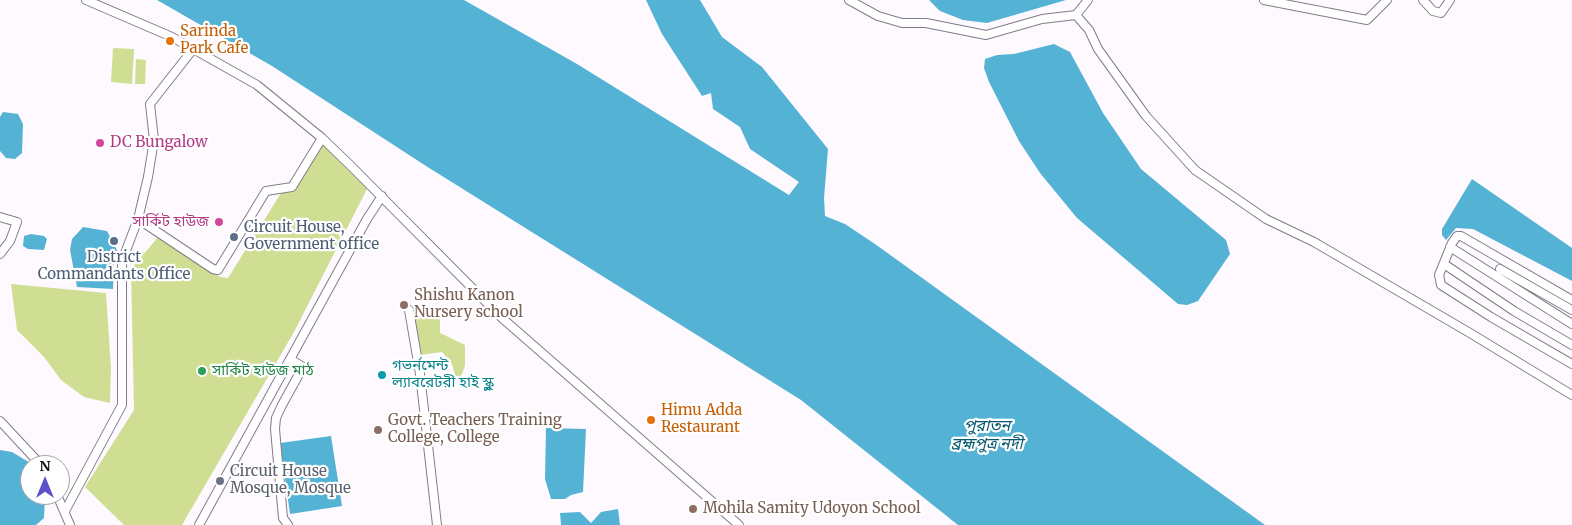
<!DOCTYPE html>
<html>
<head>
<meta charset="utf-8">
<style>
	body { margin:0 }
	#map { position:relative; width:1572px; height:525px; overflow:hidden; background:#fdf9ff; font-family:Merriweather,serif }
	canvas { display:block }
	.north { position:absolute; left:20px; top:455px; width:50px; height:50px; box-sizing:border-box; background:#fff; border:1px solid #a3a1a3; border-radius:50%; rotate:0deg; font-size:14px; font-weight:700; line-height:20px; text-align:center; color:#181519 }
	.north::after { content:''; display:block; margin:auto; width:18px; height:22px; background:#5e51ca; clip-path:polygon(50% 0,100% 100%,50% 72%,0 100%) }
</style>
</head>
<body>
<div id="map">
<canvas width="1572" height="525"></canvas>
<div class="north">N</div>
</div>
<script>
const context = document.querySelector('canvas').getContext('2d');
context.lineJoin = 'round';
function paint(path, color) { context.fillStyle = color; context.fill(path, 'evenodd'); }
const poly = rows => new Path2D(rows.map(r => 'M' + r).join(''));
function strokePath(path, color, width, dash) { context.strokeStyle = color; context.lineWidth = width; context.lineCap = dash ? 'butt' : 'round'; context.setLineDash(dash || []); context.stroke(path); }
function label(font, color, halo, rows, align = 'center') {
  context.font = font + ' Merriweather,"Noto Sans Bengali",serif'; context.lineWidth = 4.5; context.setLineDash([]); context.textBaseline = 'middle'; context.strokeStyle = halo; context.fillStyle = color; for (const [text, x, y, turn = 0] of rows) {
    context.save(); context.translate(x, y); context.rotate((+turn || 0) * Math.PI / 180); context.textAlign = isNaN(turn) ? turn : align; if (halo) context.strokeText(text, 0, 0); context.fillText(text, 0, 0); context.restore();
  }
}
const green = poly([
	[113,48,134,49,132,84,111,82],
	[136,59,146,60,145,84,135,84],
	[322,144,367,189,294,332,182,525,124,525,85,487,134,410,131,269,159,236,220,277,228,278,281,193,293,192],
	[11,284,106,293,111,367,110,403,84,397,61,380,44,357,17,330],
	[414,315,440,316,440,333,465,345,465,366,459,381,456,379,452,364,442,352,420,355]
]);
const water = poly([
	[157,0,464,0,577,64,789,195,799,182,750,149,740,127,713,109,711,93,702,96,662,34,646,0,700,0,722,37,762,67,828,149,824,198,825,216,845,224,875,244,1265,525,958,525,801,400,426,166,272,66],
	[929,0,1066,0,987,23,963,20,940,11],
	[1054,44,1070,52,1103,113,1141,169,1226,240,1230,254,1198,301,1187,305,1178,304,1077,218,1040,173,1019,141,989,82,984,68,985,59,997,55,1014,54],
	[3,112,18,114,23,124,22,153,15,159,6,158,0,151,0,117],
	[1472,179,1572,248,1572,281,1473,229,1456,228,1446,240,1442,235,1442,229],
	[83,227,107,231,119,254,114,257,113,289,77,287,70,250,72,239],
	[31,234,44,236,47,239,44,250,28,249,23,246,24,236],
	[546,428,586,429,583,492,571,495,565,499,551,499,545,479],
	[331,436,342,506,290,514,280,443],
	[0,450,12,452,32,464,30,465,30,495,45,495,44,518,36,525,0,525],
	[618,509,620,525,561,525,560,513,580,512,591,523,601,512]
]);
const minor = poly([
	[86,0,172,37,257,85,322,138,351,166,502,318,739,525],
	[849,0,878,16,902,23,926,23,986,35,1042,19,1076,15,1089,30,1098,49,1146,116,1195,170,1266,219,1314,242,1470,333,1572,395],
	[1264,0,1367,20,1387,0],
	[1423,0,1433,11,1441,13,1450,0],
	[1076,15,1088,0],
	[0,217,17,222,10,241,0,254],
	[138,219,213,269,218,270,266,191,292,187,322,138],
	[1450,247,1572,324],
	[1444,264,1514,311,1572,345],
	[1500,269,1572,310],
	[1572,300,1461,236,1457,236,1452,243,1439,275,1441,285,1491,317,1572,364],
	[409,310,420,374,437,525],
	[0,421,41,465],
	[57,495,70,525],
	[65,511,122,405,122,261,138,219,148,177,154,140,150,104,194,48],
	[199,525,367,219,382,196],
	[288,525,283,518,275,429,276,418,282,405,303,367,290,359]
]);
const markers = [
	[170,41,5,"#e8710a"],
	[100,143,5,"#d1479c"],
	[219,222,5,"#d1479c"],
	[234,237,5,"#5c6f8a"],
	[114,241,5,"#5c6f8a"],
	[404,305,5,"#8d6e63"],
	[202,371,5,"#2e9e5b"],
	[382,375,5,"#0f9aa8"],
	[651,420,5,"#e8710a"],
	[378,430,5,"#8d6e63"],
	[220,481,5,"#6b7280"],
	[693,509,5,"#8d6e63"]
];
const foodNames = [
	["Sarinda",180,32],
	["Park Cafe",180,49],
	["Himu Adda",661,411],
	["Restaurant",661,428]
];
const hotelNames = [
	["DC Bungalow",110,143],
	["সার্কিট হাউজ",209,222,"right"]
];
const serviceNames = [
	["Circuit House,",244,228],
	["Government office",244,245],
	["District",114,258,"center"],
	["Commandants Office",114,275,"center"]
];
const educationNames = [
	["Shishu Kanon",414,296],
	["Nursery school",414,313],
	["Govt. Teachers Training",388,421],
	["College, College",388,438],
	["Mohila Samity Udoyon School",703,509]
];
const cultureNames = [
	["গভর্নমেন্ট",392,366],
	["ল্যাবরেটরী হাই স্কুল",392,383]
];
const leisureNames = [
	["সার্কিট হাউজ মাঠ",212,371]
];
const worshipNames = [
	["Circuit House",230,472],
	["Mosque, Mosque",230,489]
];
const waterNames = [
	["পুরাতন",987,426],
	["ব্রহ্মপুত্র নদী",987,444]
];
paint(green, '#d0de93');
paint(water, '#54b3d4');
strokePath(minor, '#847b88', 10);
strokePath(minor, '#fff', 8);
for (const [x, y, r, color] of markers) { const dot = new Path2D(); dot.arc(x, y, r, 0, 2 * Math.PI); context.fillStyle = color; context.fill(dot); strokePath(dot, '#fff', 2); }
label('15px', '#c56008', '#fff', foodNames, 'left');
label('15px', '#b23c85', '#fff', hotelNames, 'left');
label('15px', '#4e5e75', '#fff', serviceNames, 'left');
label('15px', '#785e54', '#fff', educationNames, 'left');
label('15px', '#0d838f', '#fff', cultureNames, 'left');
label('15px', '#27864d', '#fff', leisureNames, 'left');
label('15px', '#5b616d', '#fff', worshipNames, 'left');
label('italic 16px', '#05586f', '#fff', waterNames);
</script>
</body>
</html>
